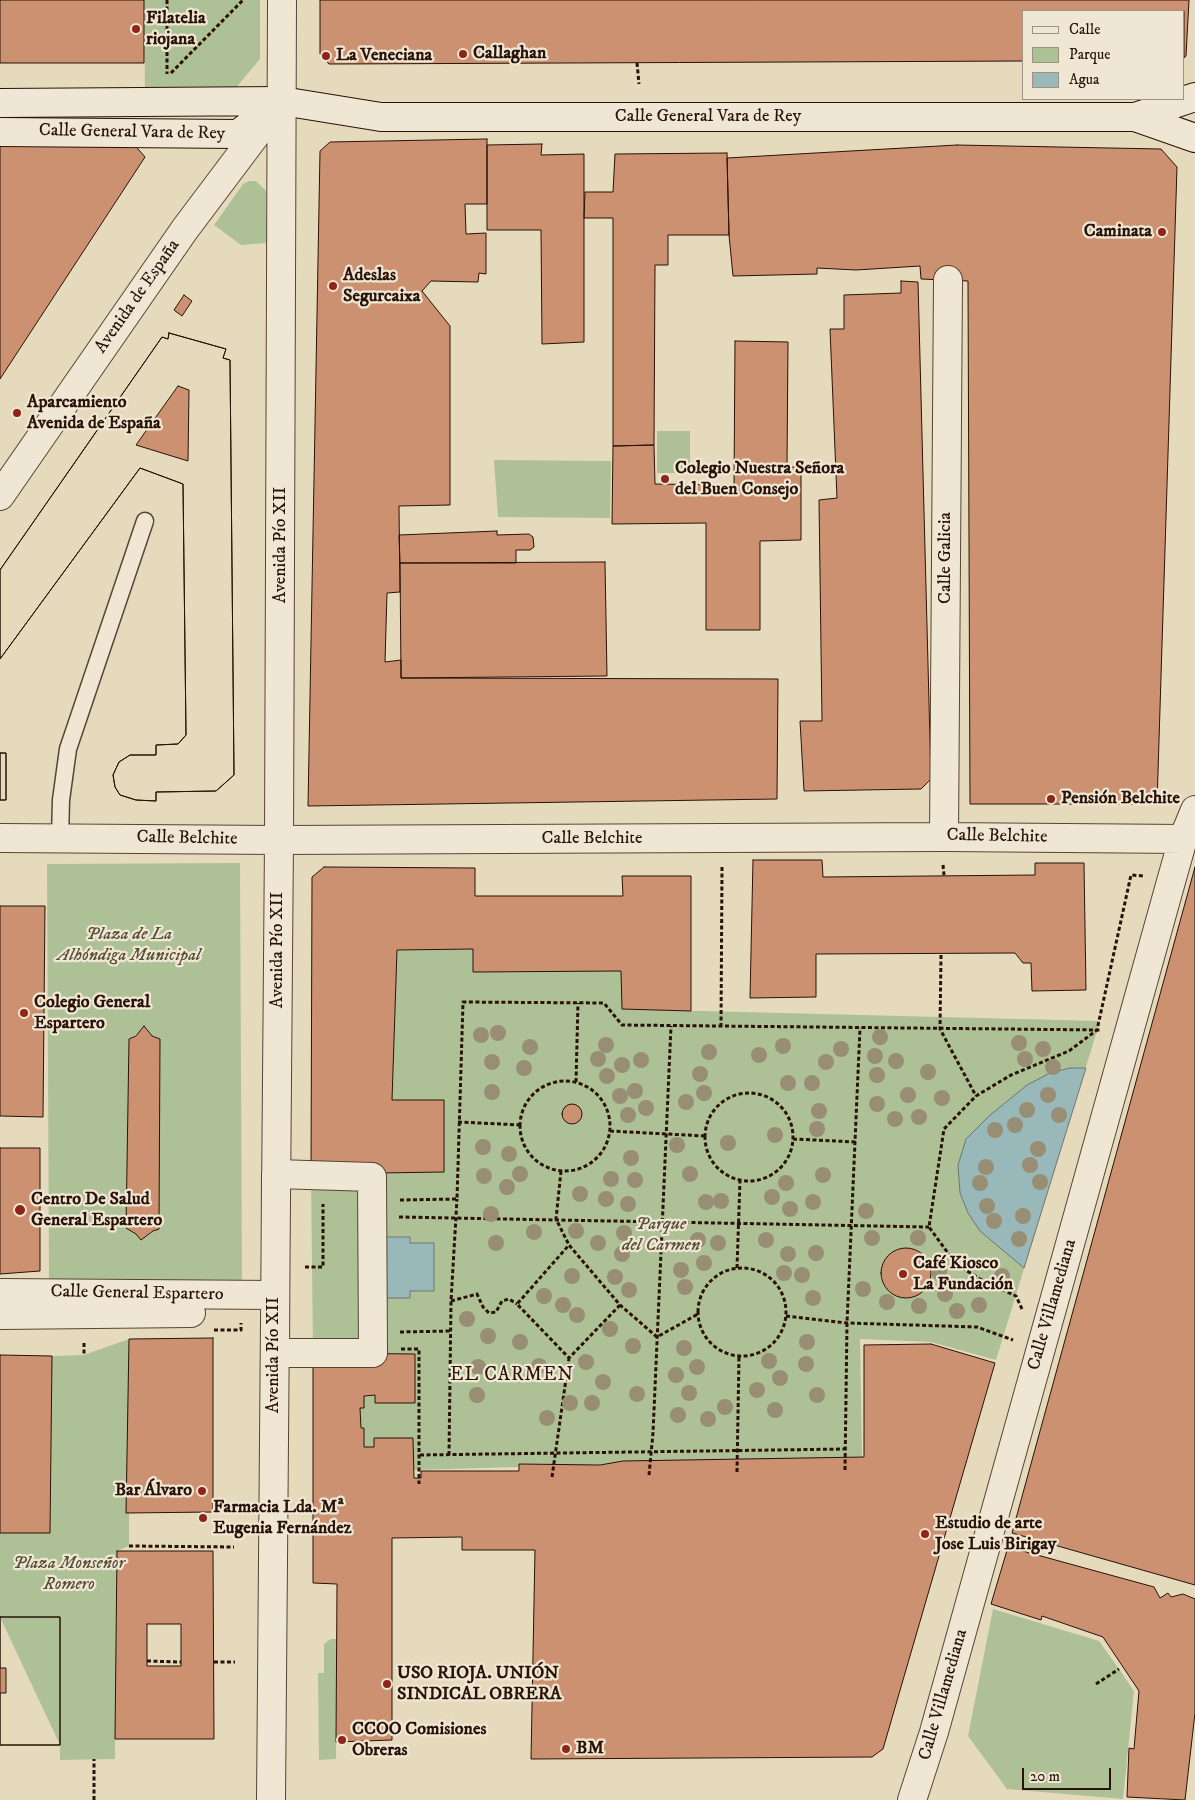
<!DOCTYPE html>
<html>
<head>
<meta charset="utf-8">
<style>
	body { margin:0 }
	#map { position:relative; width:1195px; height:1800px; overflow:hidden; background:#e6dabd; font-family:"IM FELL DW Pica",serif }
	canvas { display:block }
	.legend { position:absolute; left:1022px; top:10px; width:162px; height:90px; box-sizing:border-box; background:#efe7d4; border:1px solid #a09282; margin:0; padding:6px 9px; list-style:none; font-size:15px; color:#291207 }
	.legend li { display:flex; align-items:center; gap:10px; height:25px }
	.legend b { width:25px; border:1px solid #a09282 }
	.scale { position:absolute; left:1022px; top:1768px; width:89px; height:22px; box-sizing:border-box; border:2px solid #291207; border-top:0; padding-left:6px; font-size:15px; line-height:18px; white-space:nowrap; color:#291207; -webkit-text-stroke:4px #efe7d4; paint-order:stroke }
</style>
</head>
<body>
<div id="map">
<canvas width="1195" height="1800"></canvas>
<ul class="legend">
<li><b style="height:6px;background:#efe7d4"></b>Calle</li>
<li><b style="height:14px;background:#aec196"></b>Parque</li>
<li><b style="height:14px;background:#99b8ba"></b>Agua</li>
</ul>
<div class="scale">20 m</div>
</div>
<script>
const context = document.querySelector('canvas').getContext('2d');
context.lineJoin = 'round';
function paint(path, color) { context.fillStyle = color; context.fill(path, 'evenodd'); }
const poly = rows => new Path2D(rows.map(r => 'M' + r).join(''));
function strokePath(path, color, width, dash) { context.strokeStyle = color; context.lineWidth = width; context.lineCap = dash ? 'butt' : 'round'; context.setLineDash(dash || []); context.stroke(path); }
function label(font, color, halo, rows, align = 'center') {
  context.font = font + ' "IM FELL DW Pica",serif'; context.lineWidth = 4.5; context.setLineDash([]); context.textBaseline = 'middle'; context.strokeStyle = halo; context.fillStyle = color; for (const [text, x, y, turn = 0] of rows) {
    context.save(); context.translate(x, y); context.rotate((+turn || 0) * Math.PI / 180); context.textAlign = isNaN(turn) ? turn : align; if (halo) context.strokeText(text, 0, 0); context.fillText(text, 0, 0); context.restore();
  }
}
const green = poly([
	[144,0,260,0,260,59,234,90,145,92],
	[249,181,256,181,266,191,267,243,241,245,214,225,243,184],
	[657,431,690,431,690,473,657,473],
	[494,460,611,461,610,518,498,517],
	[240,863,242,1280,49,1281,47,864],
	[144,1026,152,1036,160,1040,159,1228,141,1240,134,1232,126,1227,129,1039,139,1033],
	[473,949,474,972,621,971,622,1009,1100,1021,996,1360,931,1342,860,1339,862,1457,414,1470,413,1438,374,1438,374,1447,364,1447,364,1429,361,1428,360,1408,364,1408,364,1396,375,1395,376,1403,414,1403,415,1354,313,1353,311,1174,444,1172,444,1100,392,1100,397,950],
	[129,1339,129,1546,117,1551,115,1759,60,1760,60,1745,0,1617,0,1533,50,1533,52,1356,84,1355],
	[993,1609,1099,1641,1119,1669,1134,1691,1123,1799,1007,1789,968,1736],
	[331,1639,336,1639,336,1759,319,1760,318,1673,324,1673,324,1644]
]);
const water = poly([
	[1070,1068,1086,1068,1024,1268,980,1231,968,1213,960,1193,958,1165,966,1139,989,1116,1027,1085,1050,1073,1070,1068],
	[376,1237,410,1237,410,1243,434,1243,434,1291,410,1291,410,1298,376,1298,376,1237]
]);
const building = poly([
	[0,0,144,0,144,63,0,63,0,0],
	[320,0,1189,0,1186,56,1184,58,1184,11,1024,11,1024,61,335,64,329,64,320,54,320,0],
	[487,139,487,204,465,204,466,234,486,233,486,274,479,273,478,282,431,281,422,291,450,326,450,505,399,506,400,592,387,593,385,662,401,660,401,678,778,679,777,799,308,806,320,151,330,142,487,139],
	[131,141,145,157,0,379,0,143,131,141],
	[542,144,541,155,584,154,584,342,542,344,541,230,487,230,487,145,542,144],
	[957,145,1161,149,1177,167,1157,804,970,804,968,281,921,279,920,266,856,270,817,268,817,274,733,276,729,235,727,158,957,145],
	[727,153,729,235,668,235,668,265,655,265,654,445,613,446,613,218,584,218,585,192,613,192,615,154,727,153],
	[901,281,918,282,931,779,921,789,804,791,800,721,822,721,819,500,837,498,830,329,844,329,844,295,901,293,901,281],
	[184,295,192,301,182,316,174,310,184,295],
	[169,333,226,349,223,358,230,360,234,775,216,791,156,792,156,801,136,800,120,795,115,787,113,775,119,762,130,755,156,755,156,745,178,744,186,735,183,484,140,468,0,659,0,570,162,337,168,339,169,333],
	[178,386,189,390,188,461,136,445,178,386],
	[169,333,226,349,223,358,230,360,234,775,216,791,156,792,156,801,136,800,120,795,115,787,113,775,119,762,130,755,156,755,156,745,178,744,186,735,183,484,140,468,0,659,0,570,162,337,168,339,169,333],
	[735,341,788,342,787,467,801,467,801,540,760,541,760,630,706,630,706,523,612,524,613,446,654,445,655,484,734,485,735,341],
	[497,531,497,535,529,534,533,537,534,547,530,550,516,550,516,563,400,563,399,535,497,531],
	[605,562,607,676,401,678,400,563,605,562],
	[0,753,6,753,6,800,0,800,0,753],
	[0,753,6,753,6,800,0,800,0,753],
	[753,860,822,860,823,877,1035,875,1035,863,1084,863,1086,990,1032,991,1031,963,1023,963,1015,953,816,954,816,997,750,998,753,860],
	[324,867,475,868,475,896,623,896,622,876,691,876,691,1011,622,1009,621,971,473,972,473,949,397,950,392,1100,444,1100,444,1172,311,1174,312,877,324,867],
	[1195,867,1195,1585,1012,1533,1195,867],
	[0,906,45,906,43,1117,0,1116,0,906],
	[144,1026,152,1036,160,1039,159,1229,153,1231,141,1240,136,1234,126,1228,129,1039,136,1036,144,1026],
	'562 1114a10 10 0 1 1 20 0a10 10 0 1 1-20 0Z',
	[0,1148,40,1148,40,1271,0,1274,0,1148],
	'881 1273a25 25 0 1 1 50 0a25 25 0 1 1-50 0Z',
	[213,1338,213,1512,126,1513,129,1339,213,1338],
	[931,1344,995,1363,883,1749,872,1757,531,1759,535,1550,462,1550,462,1537,392,1538,392,1740,336,1742,337,1584,313,1583,313,1353,415,1354,415,1403,375,1403,375,1395,364,1396,364,1408,360,1408,361,1428,364,1428,364,1447,374,1447,374,1438,413,1438,414,1478,421,1478,421,1471,519,1471,519,1464,600,1465,623,1461,864,1457,864,1345,931,1344],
	[0,1355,52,1356,50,1533,0,1533,0,1355],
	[1008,1547,1154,1587,1160,1598,1168,1593,1171,1597,1183,1594,1195,1599,1195,1713,1185,1800,1127,1797,1129,1748,1134,1749,1139,1691,1103,1637,1042,1616,1041,1620,991,1604,1008,1547],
	[117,1551,213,1551,214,1739,115,1739,117,1551],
	[147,1624,181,1624,181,1666,147,1666,147,1624],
	[0,1617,60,1617,60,1745,0,1745,0,1693,6,1693,6,1668,0,1668,0,1617],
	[0,1617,60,1617,60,1745,0,1745,0,1617]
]);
const path = poly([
	[167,0,167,74],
	[637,63,639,84],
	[171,73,243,0],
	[943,865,944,875],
	[941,955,940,1029,976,1096],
	[721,1027,722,867],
	'520 1126a45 45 0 1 1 90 0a45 45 0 1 1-90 0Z',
	[576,1082,578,1003],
	'705 1137a44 44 0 1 1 88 0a44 44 0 1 1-88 0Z',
	[458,1122,521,1125],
	[610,1131,705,1136],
	[793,1139,856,1142],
	[561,1171,556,1219,569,1245],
	[400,1200,457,1199,463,1002,604,1003,622,1025,1100,1030],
	[399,1217,929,1227],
	[305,1267,323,1267,323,1204],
	[737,1268,740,1180],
	'698 1312a44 44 0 1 1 88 0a44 44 0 1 1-88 0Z',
	[451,1301,477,1294,483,1307,489,1313,496,1312,502,1301,509,1299,517,1304],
	[620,1305,569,1358,517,1304,569,1245,620,1305,657,1337,698,1314],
	[1022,1309,1016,1296,980,1279,956,1264,929,1227,944,1129,976,1096,1011,1075,1069,1051,1097,1030,1131,875,1144,876],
	[786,1316,847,1323,977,1327,1013,1340],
	[214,1330,241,1330,241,1323],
	[400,1332,451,1331],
	[84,1343,84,1355],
	[401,1349,419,1349,419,1484],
	[420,1455,846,1449],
	[449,1455,451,1301,457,1199],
	[845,1470,847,1323,860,1028],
	[737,1472,739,1356],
	[649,1475,653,1433,671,1026],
	[552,1477,569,1358],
	[129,1546,234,1547],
	[147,1661,181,1662],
	[214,1662,235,1662],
	[1096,1684,1119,1669],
	[94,1800,94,1759]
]);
const lane = poly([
	[60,838,61,800,68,749,145,521]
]);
const street = poly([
	[0,496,185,229,273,112],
	[944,837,948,280],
	[0,838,279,840,944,837,1183,839],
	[276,1174,372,1177,373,1353,275,1353,276,1174],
	[0,1293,275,1295],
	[0,1315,191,1313],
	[271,1800,279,840,282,0],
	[912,1800,934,1732,1172,878,1183,839,1195,810]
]);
const secondary = poly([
	[0,103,282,101,381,117,1135,117,1195,97],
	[1135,117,1195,138],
	[0,132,238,134,282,101]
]);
const trees = [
	[498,1033],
	[481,1035],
	[880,1037],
	[1019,1043],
	[606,1045],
	[783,1046],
	[530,1047],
	[841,1049],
	[1043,1049],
	[709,1052],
	[759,1055],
	[875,1056],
	[598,1059],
	[1025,1059],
	[641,1060],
	[896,1061],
	[492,1062],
	[826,1062],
	[622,1065],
	[1053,1067],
	[524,1068],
	[928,1072],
	[700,1074],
	[877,1075],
	[607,1076],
	[788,1083],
	[812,1083],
	[635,1091],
	[492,1092],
	[704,1093],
	[908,1095],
	[1048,1095],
	[620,1096],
	[942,1098],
	[686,1102],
	[877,1104],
	[646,1108],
	[1027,1110],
	[819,1111],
	[628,1115],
	[1059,1115],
	[919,1117],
	[895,1119],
	[1015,1125],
	[817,1129],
	[995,1130],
	[775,1135],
	[728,1143],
	[677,1145],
	[483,1147],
	[1038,1149],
	[509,1154],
	[631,1158],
	[1030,1165],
	[986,1167],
	[520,1174],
	[690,1174],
	[823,1175],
	[484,1176],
	[611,1179],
	[635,1180],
	[1040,1182],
	[786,1183],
	[980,1183],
	[507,1187],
	[580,1194],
	[772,1197],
	[606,1199],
	[721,1201],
	[706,1202],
	[813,1202],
	[628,1204],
	[987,1206],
	[790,1209],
	[866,1211],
	[491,1214],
	[1023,1216],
	[994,1221],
	[576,1231],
	[534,1232],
	[624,1233],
	[872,1238],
	[918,1238],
	[1019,1239],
	[698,1240],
	[766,1240],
	[496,1243],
	[598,1243],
	[718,1243],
	[816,1253],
	[622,1254],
	[788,1254],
	[704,1263],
	[681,1270],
	[939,1272],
	[784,1273],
	[802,1275],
	[572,1276],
	[1002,1276],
	[615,1277],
	[685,1287],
	[863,1289],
	[629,1290],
	[945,1294],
	[544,1296],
	[813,1298],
	[887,1302],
	[563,1305],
	[979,1305],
	[919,1306],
	[957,1311],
	[577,1315],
	[467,1319],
	[610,1329],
	[488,1336],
	[520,1342],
	[807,1342],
	[633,1346],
	[684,1348],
	[769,1361],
	[586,1362],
	[806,1364],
	[539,1366],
	[478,1367],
	[697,1367],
	[676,1375],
	[780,1378],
	[603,1382],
	[757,1390],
	[689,1393],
	[637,1394],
	[477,1395],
	[817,1395],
	[570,1403],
	[592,1403],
	[725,1407],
	[775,1410],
	[678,1415],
	[547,1418],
	[708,1419]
];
const markers = [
	[136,29,5,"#8f2418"],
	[463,54,5,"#8f2418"],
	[326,56,5,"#8f2418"],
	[1162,232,5,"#8f2418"],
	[333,286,5,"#8f2418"],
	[17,413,5,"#8f2418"],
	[665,479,5,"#8f2418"],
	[1051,799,5,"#8f2418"],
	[24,1013,5,"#8f2418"],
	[20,1210,6,"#8f2418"],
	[903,1274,5,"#8f2418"],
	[202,1491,5,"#8f2418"],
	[203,1518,5,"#8f2418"],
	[925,1534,5,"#8f2418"],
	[387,1684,5,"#8f2418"],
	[342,1740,5,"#8f2418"],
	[566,1749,5,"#8f2418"]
];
const poiNames = [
	["Filatelia",146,19],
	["riojana",146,40],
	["Callaghan",473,54],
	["La Veneciana",336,56],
	["Caminata",1152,232,"right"],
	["Adeslas",343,276],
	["Segurcaixa",343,297],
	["Aparcamiento",27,403],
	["Avenida de España",27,424],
	["Colegio Nuestra Señora",675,469],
	["del Buen Consejo",675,490],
	["Pensión Belchite",1061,799],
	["Colegio General",34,1003],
	["Espartero",34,1024],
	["Centro De Salud",31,1200],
	["General Espartero",31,1221],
	["Café Kiosco",913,1264],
	["La Fundación",913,1285],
	["Bar Álvaro",192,1491,"right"],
	["Farmacia Lda. Mª",213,1508],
	["Eugenia Fernández",213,1529],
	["Estudio de arte",935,1524],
	["Jose Luis Birigay",935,1545],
	["USO RIOJA. UNIÓN",397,1674],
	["SINDICAL OBRERA",397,1695],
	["CCOO Comisiones",352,1730],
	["Obreras",352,1751],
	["BM",576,1749]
];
const streetNames = [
	["Calle General Vara de Rey",708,117],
	["Calle General Vara de Rey",132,133,1],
	["Avenida de España",138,297,-55],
	["Avenida Pío XII",281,545,-90],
	["Calle Galicia",946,558,-90],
	["Calle Belchite",997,837,1],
	["Calle Belchite",187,839,1],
	["Calle Belchite",592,839],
	["Avenida Pío XII",278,950,-90],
	["Calle General Espartero",137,1294,1],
	["Calle Villamediana",1053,1305,-74],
	["Avenida Pío XII",274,1355,-90],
	["Calle Villamediana",944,1695,-74]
];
const parkNames = [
	["Plaza de La",129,935],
	["Alhóndiga Municipal",129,956],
	["Parque",661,1225],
	["del Carmen",661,1246],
	["Plaza Monseñor",69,1564],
	["Romero",69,1585]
];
const neighbourhoodNames = [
	["EL CARMEN",512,1376]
];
paint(green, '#aec196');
paint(water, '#99b8ba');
strokePath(water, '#6c7672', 1);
paint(building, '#cc9170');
strokePath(building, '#291207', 1);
strokePath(lane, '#584434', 19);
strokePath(street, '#584434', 30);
strokePath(secondary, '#291207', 30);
strokePath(path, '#291207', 3, [4, 2.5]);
strokePath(lane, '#efe7d4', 16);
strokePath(street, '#efe7d4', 28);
strokePath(secondary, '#efe7d4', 28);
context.fillStyle = '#988e74';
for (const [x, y] of trees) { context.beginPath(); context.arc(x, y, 8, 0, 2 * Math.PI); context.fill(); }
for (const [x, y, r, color] of markers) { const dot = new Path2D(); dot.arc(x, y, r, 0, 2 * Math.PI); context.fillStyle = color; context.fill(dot); strokePath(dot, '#efe7d4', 2); }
label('bold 18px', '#291207', '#efe7d4', poiNames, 'left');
label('18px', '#291207', '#efe7d4', streetNames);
label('italic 18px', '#584f39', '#efe7d4', parkNames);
context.letterSpacing = '1px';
label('19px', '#291207', '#efe7d4', neighbourhoodNames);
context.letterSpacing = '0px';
</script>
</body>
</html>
